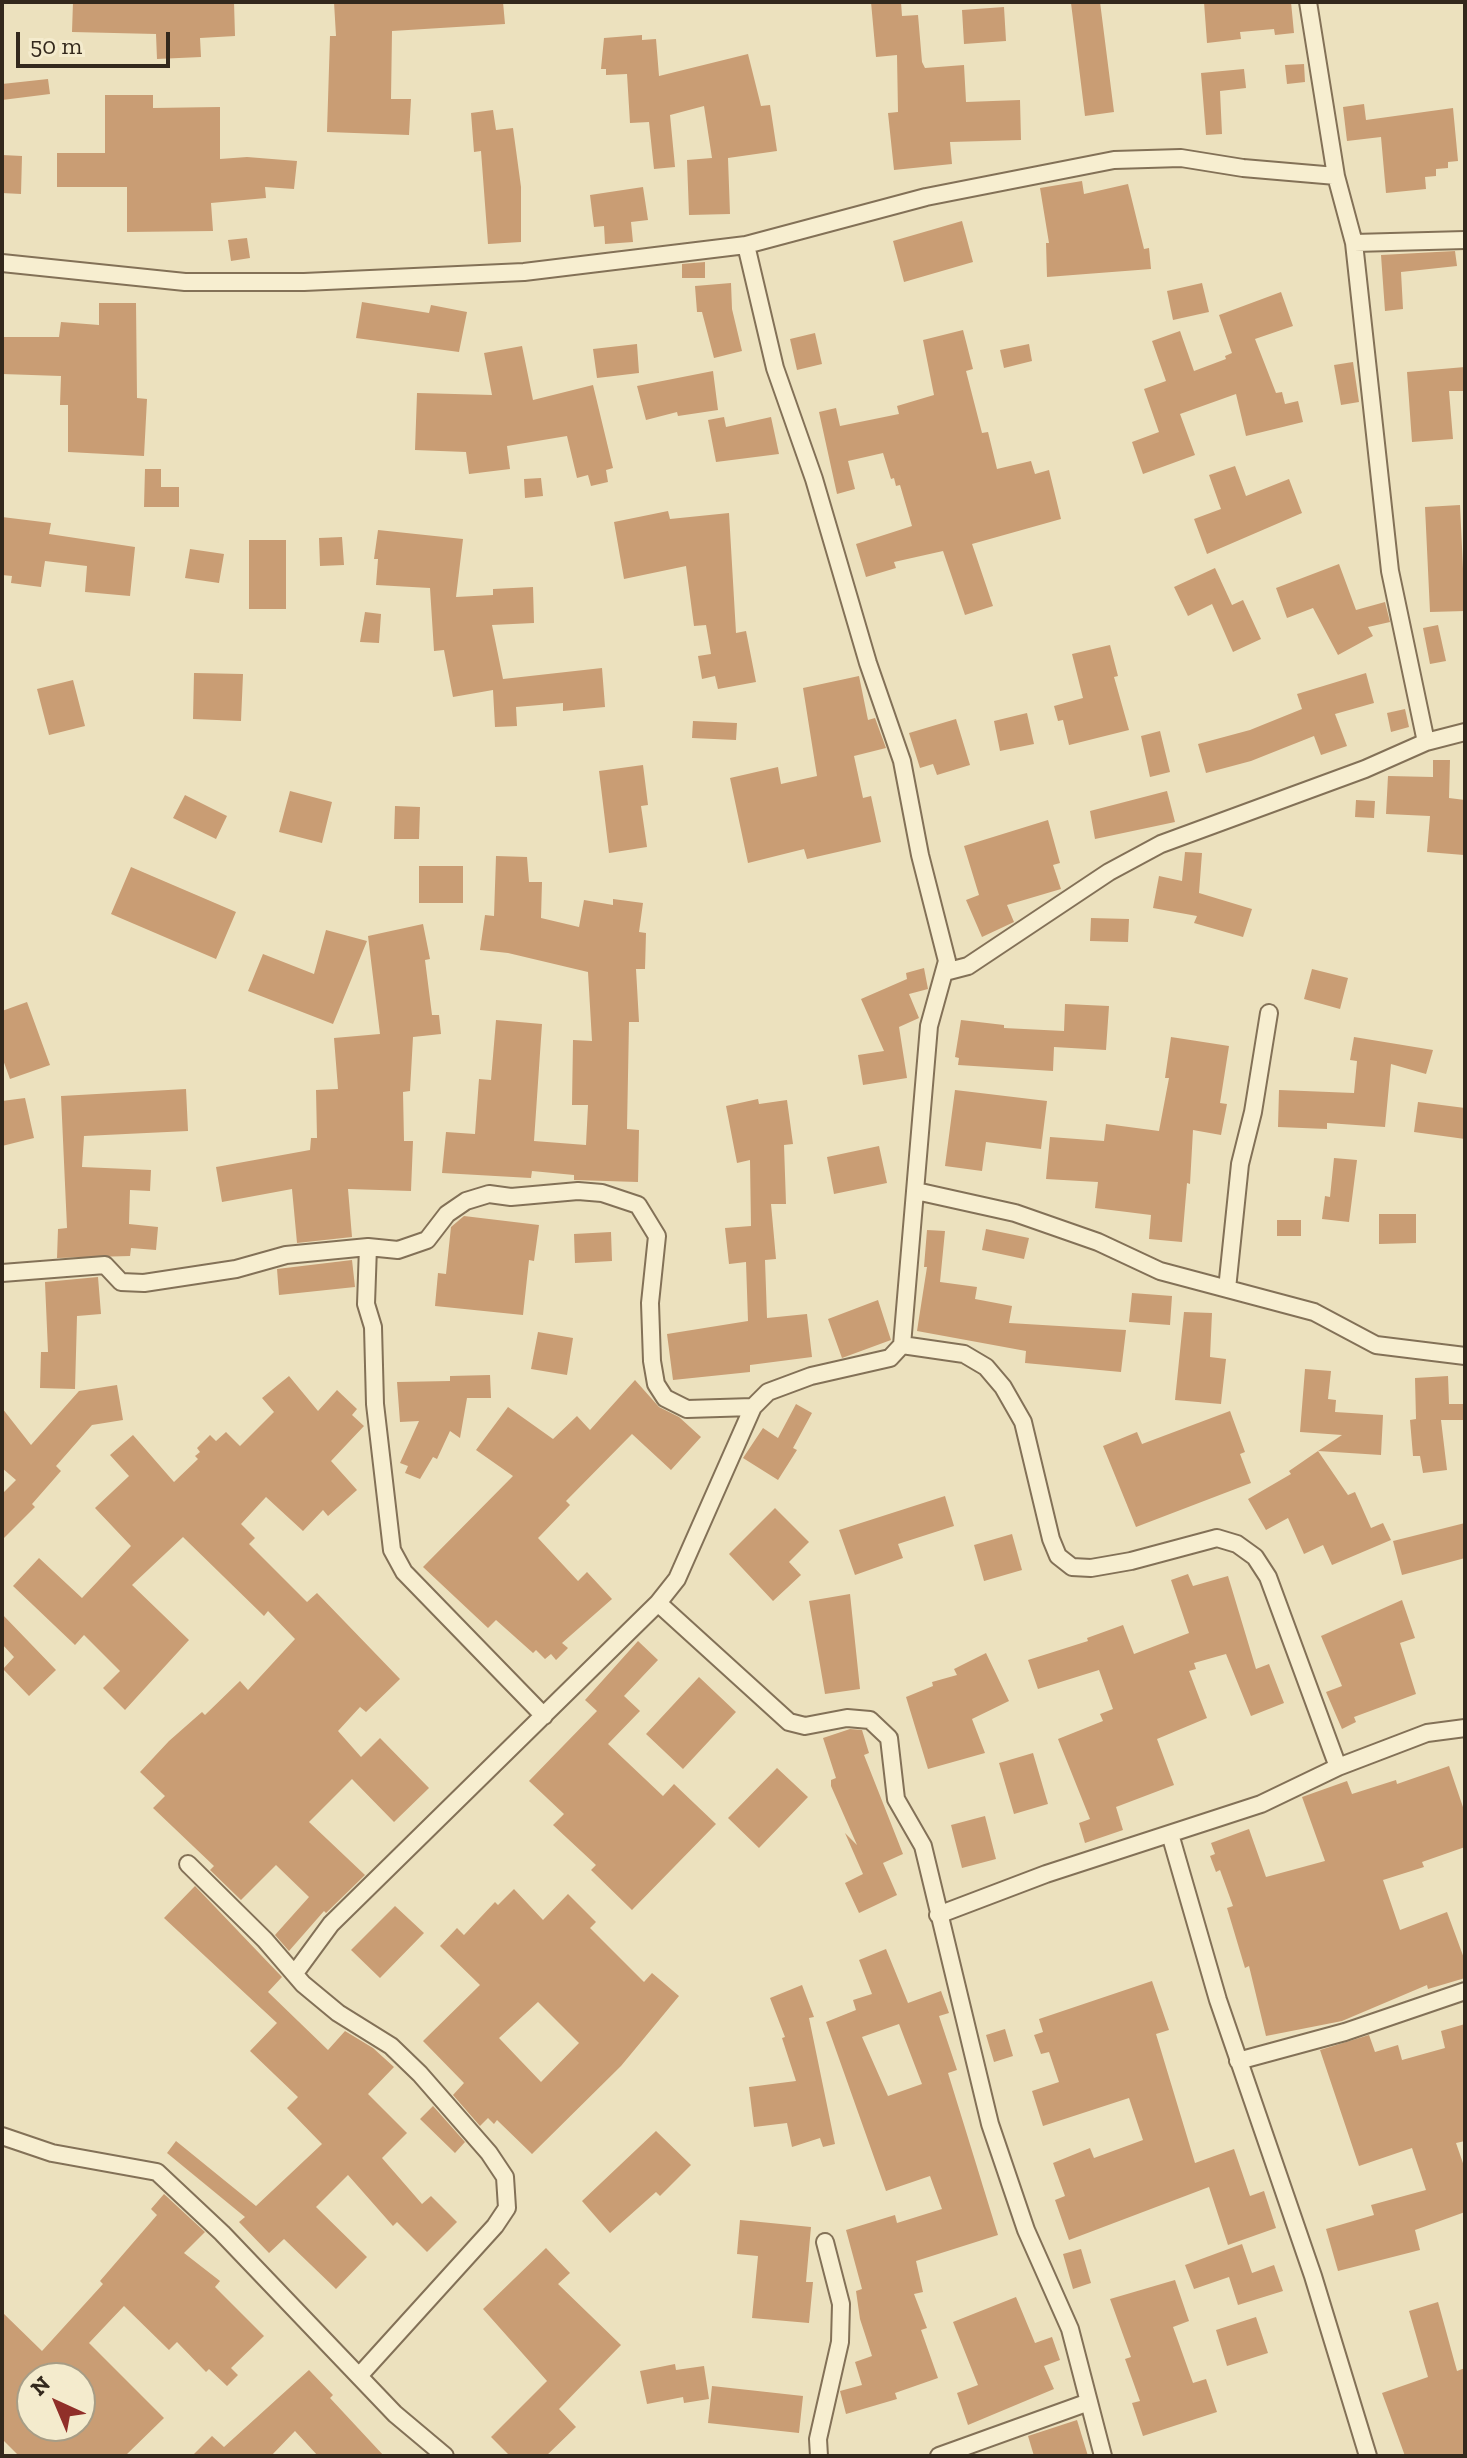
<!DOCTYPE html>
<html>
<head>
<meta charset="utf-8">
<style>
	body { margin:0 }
	#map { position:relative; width:1467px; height:2458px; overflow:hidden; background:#ece1be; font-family:"Zilla Slab",serif }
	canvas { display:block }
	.frame { position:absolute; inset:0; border:4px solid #33281c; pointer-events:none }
	.north { position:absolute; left:16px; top:2362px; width:80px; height:80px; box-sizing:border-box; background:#f4ebcd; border:2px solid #a79d86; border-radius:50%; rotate:316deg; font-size:22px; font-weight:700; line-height:32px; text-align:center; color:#33281c }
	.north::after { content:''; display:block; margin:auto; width:28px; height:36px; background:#902f29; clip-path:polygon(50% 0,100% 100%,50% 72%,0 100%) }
	.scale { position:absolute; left:16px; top:32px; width:154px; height:36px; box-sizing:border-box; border:4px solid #33281c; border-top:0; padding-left:10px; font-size:24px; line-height:28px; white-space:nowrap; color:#33281c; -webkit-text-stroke:6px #f4ebcd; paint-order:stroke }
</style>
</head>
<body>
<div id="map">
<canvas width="1467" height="2458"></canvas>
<div class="frame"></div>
<div class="north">N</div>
<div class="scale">50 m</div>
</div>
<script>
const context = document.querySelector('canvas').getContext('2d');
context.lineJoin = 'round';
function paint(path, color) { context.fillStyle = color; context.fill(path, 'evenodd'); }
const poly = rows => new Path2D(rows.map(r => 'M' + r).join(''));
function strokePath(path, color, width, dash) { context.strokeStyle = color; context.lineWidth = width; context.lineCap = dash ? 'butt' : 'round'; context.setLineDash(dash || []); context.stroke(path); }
const building = poly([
	[73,2,234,2,235,36,200,38,201,57,157,59,156,34,72,32],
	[334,2,503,2,505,24,392,31,391,99,411,99,409,135,327,132,330,36,336,36],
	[871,2,901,2,902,16,918,15,922,62,925,68,964,65,966,102,1020,100,1021,140,950,142,952,164,894,170,888,113,898,112,897,55,876,57],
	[1100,2,1114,112,1085,116,1071,3],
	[1204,2,1291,2,1294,33,1275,35,1274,29,1240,32,1241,39,1207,43],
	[1004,7,1006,41,964,44,962,10],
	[642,35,642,40,656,39,659,76,748,54,761,106,770,105,777,151,728,158,730,214,689,215,687,160,712,158,704,106,670,115,675,167,654,169,649,122,630,123,627,74,606,75,606,69,601,69,604,38],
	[1304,64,1305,82,1287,84,1285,65],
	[1244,69,1246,88,1220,91,1222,134,1206,135,1201,73],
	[48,79,50,94,2,100,2,84],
	[105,95,153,95,153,108,220,107,220,159,247,157,297,161,294,189,265,187,266,198,211,203,213,231,127,232,127,187,57,187,57,153,105,153],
	[1364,104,1366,120,1453,108,1458,161,1448,162,1448,168,1436,169,1436,176,1425,177,1426,189,1386,193,1381,137,1347,141,1343,107],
	[493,110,496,130,513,128,521,187,521,242,488,244,481,151,474,152,471,113],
	[2,155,22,156,21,194,2,193],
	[1082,181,1084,194,1128,184,1144,249,1149,248,1151,269,1047,277,1046,243,1049,243,1040,188],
	[643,187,648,220,631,222,633,242,605,244,604,226,594,227,590,195],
	[962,221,973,262,904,282,893,241],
	[247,238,250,258,231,261,228,240],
	[1455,251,1457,266,1401,272,1403,309,1385,311,1381,255],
	[705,262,705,278,682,278,682,264],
	[731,283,732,309,742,351,714,358,702,312,697,312,695,286],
	[1202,283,1209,312,1173,320,1167,291],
	[1281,292,1293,326,1255,339,1276,393,1282,392,1285,404,1298,401,1303,422,1246,436,1236,394,1180,414,1195,455,1143,474,1132,442,1159,432,1144,389,1166,381,1152,341,1180,331,1194,371,1226,359,1225,356,1232,353,1219,315],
	[362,302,429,313,431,305,467,312,459,352,356,338],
	[99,303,136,303,137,398,147,399,144,456,68,452,68,405,60,405,61,376,2,374,2,337,59,337,61,322,99,325],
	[963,330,973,369,966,371,982,433,988,432,997,469,1031,461,1035,474,1049,470,1061,519,972,544,993,606,965,615,943,551,894,562,896,568,866,577,856,544,912,526,900,485,896,486,894,478,891,479,883,453,848,461,855,489,837,494,819,412,836,408,840,426,899,414,897,406,934,395,923,340],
	[815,333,822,364,797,370,790,339],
	[637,344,639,373,597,378,593,349],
	[1029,344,1032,361,1004,368,1000,350],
	[522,346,533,400,593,385,613,468,606,470,608,482,591,486,588,475,577,478,567,436,507,446,510,469,469,474,466,452,415,450,417,393,492,395,484,353],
	[1353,362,1359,402,1341,405,1334,365],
	[1465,367,1465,391,1449,391,1453,439,1412,442,1407,372],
	[713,371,718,410,678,416,677,412,646,420,637,386],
	[724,417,726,427,771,417,779,454,716,462,708,420],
	[1235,466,1246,496,1289,479,1302,513,1207,554,1194,519,1221,509,1209,475],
	[145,469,161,469,161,487,179,487,179,507,144,507],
	[541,478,543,496,525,498,524,479],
	[1460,505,1465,611,1430,612,1425,507],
	[668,511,670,519,729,513,736,633,746,631,756,682,718,689,715,676,702,679,698,656,711,654,706,625,694,626,686,566,624,579,614,522],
	[2,517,51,523,49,534,135,547,130,596,85,592,87,566,45,561,41,587,11,583,12,576,2,575],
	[378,530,463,539,456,597,493,595,493,589,533,587,534,623,492,625,503,679,602,668,605,707,563,711,563,703,516,707,517,726,495,727,493,690,453,697,444,650,434,651,430,588,376,585,378,559,374,559],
	[342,537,344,565,320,566,319,538],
	[249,540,286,540,286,609,249,609],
	[190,549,224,554,219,583,185,578],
	[1339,564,1356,610,1385,602,1390,622,1368,627,1373,636,1338,655,1313,608,1287,618,1276,588],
	[1215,568,1232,605,1243,600,1261,639,1233,652,1212,604,1188,616,1174,587],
	[365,612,381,614,379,643,360,642],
	[1438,625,1446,661,1430,664,1423,628],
	[1110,645,1118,676,1114,677,1129,730,1069,745,1063,720,1058,721,1054,706,1083,698,1072,654],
	[194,673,243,674,241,721,193,719],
	[1366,673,1374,703,1335,714,1347,746,1321,755,1314,736,1251,761,1206,773,1198,744,1250,730,1302,709,1297,694],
	[859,676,868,720,875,718,886,748,854,756,863,798,871,796,881,842,807,859,804,849,748,863,730,778,778,767,781,784,817,776,803,688],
	[73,680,85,726,49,735,37,689],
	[1405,709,1409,727,1391,732,1387,713],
	[1027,713,1034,744,1000,751,994,721],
	[956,719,970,765,937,775,933,764,920,768,909,733],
	[693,721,737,723,736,740,692,738],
	[1160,731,1170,772,1150,777,1141,736],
	[1433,760,1450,760,1449,798,1465,800,1464,855,1427,852,1430,816,1386,814,1388,776,1433,777],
	[643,765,648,805,641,806,647,847,609,853,599,771],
	[290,791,332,802,322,843,279,832],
	[1167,791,1175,822,1095,839,1090,811],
	[185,795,227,816,216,839,173,818],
	[1356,800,1375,801,1374,818,1355,817],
	[395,806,420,807,419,839,394,839],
	[1048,820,1060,863,1053,865,1061,889,1007,905,1014,922,982,937,966,900,979,895,964,846],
	[1185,852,1202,853,1199,893,1252,909,1243,937,1194,923,1197,916,1153,908,1159,876,1182,881],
	[496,856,527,857,529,882,542,882,541,918,579,927,584,900,613,905,613,899,643,903,639,932,646,933,645,969,636,969,639,1022,629,1022,627,1129,639,1130,638,1182,574,1180,574,1175,532,1171,531,1178,442,1173,446,1132,475,1134,479,1079,491,1080,496,1020,542,1024,534,1141,586,1145,588,1105,572,1105,573,1040,592,1041,588,972,508,953,480,950,485,915,494,916],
	[419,866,463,866,463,903,419,903],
	[131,867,236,912,216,959,111,914],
	[1091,918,1129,919,1128,942,1090,941],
	[423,924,430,959,425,960,432,1015,439,1015,441,1034,413,1037,410,1091,403,1092,404,1141,413,1141,411,1191,348,1189,352,1237,297,1243,292,1189,222,1202,216,1167,310,1150,311,1138,317,1138,316,1090,338,1089,334,1038,380,1034,368,936],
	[326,930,367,941,333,1024,248,991,263,954,314,974],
	[924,968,928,989,909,994,919,1018,899,1027,907,1078,863,1085,858,1055,884,1051,861,999,907,979,906,973],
	[1312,969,1348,978,1340,1009,1304,999],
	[27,1002,50,1065,10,1079,2,1057,2,1011],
	[1065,1004,1109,1006,1106,1050,1054,1047,1053,1071,958,1065,959,1058,955,1057,961,1020,1004,1025,1004,1028,1064,1031],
	[1171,1037,1229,1046,1220,1103,1227,1104,1221,1135,1193,1130,1190,1184,1187,1183,1182,1242,1149,1239,1151,1215,1095,1208,1098,1182,1046,1179,1050,1137,1104,1141,1106,1124,1159,1131,1169,1078,1165,1078],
	[1354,1037,1433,1050,1426,1074,1391,1064,1385,1127,1327,1123,1327,1129,1278,1127,1279,1090,1354,1093,1357,1061,1350,1060],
	[186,1089,188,1131,84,1136,82,1167,151,1170,150,1191,130,1190,129,1224,158,1227,156,1250,131,1248,130,1256,57,1258,58,1229,67,1228,61,1096],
	[955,1090,1047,1101,1041,1149,986,1142,982,1171,945,1166],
	[25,1098,34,1138,2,1146,2,1101],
	[758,1099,759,1104,787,1100,793,1144,784,1145,786,1204,771,1204,776,1259,765,1260,767,1318,807,1314,812,1357,750,1365,750,1372,673,1380,667,1334,748,1321,746,1262,729,1264,725,1228,751,1226,750,1160,737,1163,726,1106],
	[1418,1102,1465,1108,1465,1139,1414,1132],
	[879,1146,887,1183,834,1194,827,1157],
	[1334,1158,1357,1160,1349,1222,1322,1219,1325,1196,1330,1197],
	[1379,1214,1416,1214,1416,1243,1379,1244],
	[464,1216,539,1225,534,1261,529,1260,523,1315,435,1306,438,1273,446,1274,451,1227],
	[1277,1220,1301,1220,1301,1236,1277,1236],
	[986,1229,1029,1238,1024,1259,982,1250],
	[927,1230,945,1231,940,1282,977,1287,975,1299,1012,1306,1009,1323,1126,1330,1121,1372,1025,1363,1026,1351,917,1331,927,1267,924,1267],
	[611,1232,612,1261,575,1263,574,1234],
	[352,1260,355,1287,279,1295,277,1269],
	[98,1277,101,1314,77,1316,75,1389,40,1388,41,1352,48,1352,45,1282],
	[1132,1293,1172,1296,1170,1325,1129,1322],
	[878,1300,891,1340,842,1358,828,1319],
	[1184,1312,1212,1313,1210,1357,1226,1359,1221,1404,1175,1400],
	[538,1332,573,1338,567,1375,531,1369],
	[1305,1369,1331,1371,1328,1399,1336,1400,1335,1412,1383,1415,1381,1455,1318,1451,1342,1435,1300,1432],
	[490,1375,491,1398,467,1398,460,1438,450,1431,437,1459,433,1457,420,1479,405,1473,408,1466,400,1463,419,1421,400,1422,397,1382,450,1381,450,1376],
	[289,1376,318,1411,337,1390,357,1409,352,1415,364,1426,331,1461,357,1490,328,1516,323,1510,303,1531,266,1497,241,1524,255,1538,249,1544,307,1602,317,1593,400,1679,366,1712,360,1707,338,1731,361,1757,380,1738,429,1788,394,1822,352,1779,309,1822,365,1875,326,1913,324,1911,289,1951,275,1935,309,1897,276,1865,241,1900,210,1870,214,1866,153,1808,165,1796,140,1772,169,1741,202,1712,205,1715,240,1681,248,1690,295,1639,268,1611,264,1616,183,1537,132,1585,189,1640,125,1710,103,1688,120,1671,84,1635,75,1645,13,1586,39,1558,82,1598,131,1546,95,1508,129,1476,110,1455,133,1435,174,1482,198,1459,195,1456,200,1452,197,1448,210,1435,216,1441,226,1432,240,1446,274,1412,262,1398],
	[1448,1376,1449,1404,1465,1404,1465,1420,1441,1420,1447,1470,1423,1473,1420,1456,1413,1456,1410,1420,1416,1419,1415,1378],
	[635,1380,659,1407,679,1417,701,1437,671,1470,632,1434,566,1501,570,1505,538,1538,578,1581,587,1572,612,1599,562,1643,568,1648,556,1660,551,1654,545,1659,536,1650,533,1653,496,1620,488,1628,423,1567,513,1476,476,1450,508,1407,553,1439,577,1416,590,1430],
	[117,1385,123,1420,92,1425,56,1466,61,1471,32,1504,35,1507,2,1540,2,1494,16,1480,2,1468,2,1408,31,1445,79,1391],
	[796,1404,812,1413,793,1448,797,1450,778,1480,743,1458,763,1428,778,1438],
	[1230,1411,1245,1452,1240,1454,1251,1483,1136,1527,1103,1446,1137,1432,1142,1444],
	[1318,1451,1348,1495,1355,1492,1371,1528,1383,1523,1391,1540,1332,1565,1323,1545,1304,1554,1288,1518,1266,1530,1248,1499,1291,1474,1289,1471],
	[945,1496,954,1526,898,1544,903,1558,855,1575,839,1530],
	[775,1508,809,1542,789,1562,801,1575,773,1601,729,1554],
	[1465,1523,1465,1558,1402,1575,1393,1541],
	[1012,1534,1022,1570,984,1581,974,1545],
	[1188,1574,1193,1586,1228,1576,1256,1669,1269,1664,1284,1703,1251,1716,1226,1654,1194,1663,1196,1669,1189,1671,1207,1718,1157,1739,1174,1785,1116,1807,1123,1830,1085,1843,1079,1823,1090,1819,1058,1739,1103,1721,1100,1714,1113,1709,1099,1670,1038,1689,1028,1660,1088,1641,1087,1638,1123,1625,1134,1654,1189,1633,1171,1580],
	[850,1594,860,1689,825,1694,809,1601],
	[1402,1600,1415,1638,1400,1643,1416,1694,1354,1717,1356,1722,1342,1729,1326,1692,1342,1686,1321,1636],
	[2,1614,56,1670,29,1696,3,1669,14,1657,2,1644],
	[638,1641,658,1660,624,1696,640,1711,608,1744,663,1796,674,1784,716,1824,632,1910,591,1870,596,1865,553,1825,564,1814,529,1781,597,1711,585,1700],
	[986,1653,1009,1701,972,1719,985,1753,928,1769,906,1697,933,1686,932,1682,957,1675,954,1669],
	[699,1677,736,1712,683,1769,646,1734],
	[850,1729,862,1730,869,1753,864,1755,903,1854,883,1863,897,1895,859,1913,845,1883,863,1874,845,1833,857,1845,831,1786,831,1780,836,1778,823,1738],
	[1033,1753,1048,1804,1014,1814,999,1763],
	[1449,1766,1465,1813,1465,1847,1422,1862,1424,1867,1383,1880,1400,1930,1447,1912,1465,1961,1465,1978,1428,1989,1427,1985,1342,2021,1266,2036,1249,1966,1245,1968,1227,1908,1233,1906,1220,1870,1216,1872,1210,1856,1215,1854,1211,1843,1249,1829,1266,1877,1325,1861,1302,1797,1347,1781,1352,1794,1396,1780,1397,1784],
	[777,1768,808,1797,759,1848,728,1818],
	[985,1816,996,1859,962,1868,951,1825],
	[195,1886,282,1977,268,1992,328,2050,345,2031,373,2048,394,2067,368,2094,407,2133,382,2158,422,2204,431,2196,457,2222,427,2252,397,2222,393,2226,348,2175,316,2207,367,2257,336,2289,284,2239,269,2253,239,2222,245,2217,167,2153,176,2141,256,2206,322,2144,287,2108,298,2097,250,2051,277,2023,164,1918],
	[514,1889,543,1920,568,1894,596,1922,590,1928,644,1982,652,1973,679,1996,621,2066,532,2154,497,2120,494,2124,488,2118,480,2126,453,2095,464,2083,423,2041,480,1985,440,1946,457,1928,464,1935,495,1902,498,1905],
	[538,2002,579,2043,541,2082,499,2038],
	[395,1906,424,1933,380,1978,351,1950],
	[886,1949,908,2003,941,1991,949,2013,939,2016,957,2070,948,2073,998,2235,916,2261,923,2292,914,2294,927,2328,921,2330,938,2378,895,2393,897,2399,846,2414,840,2391,862,2385,855,2362,872,2356,860,2319,856,2291,862,2289,846,2230,895,2215,897,2223,942,2209,930,2176,886,2191,826,2022,856,2010,853,2000,872,1994,859,1960],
	[899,2024,922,2084,888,2096,862,2037],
	[1152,1981,1169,2030,1156,2034,1195,2163,1234,2149,1250,2196,1264,2191,1276,2228,1228,2245,1209,2187,1069,2240,1055,2200,1065,2196,1053,2163,1090,2148,1094,2158,1143,2140,1129,2098,1043,2126,1032,2091,1059,2082,1049,2052,1041,2054,1034,2035,1043,2032,1039,2019],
	[802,1985,814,2017,809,2018,835,2144,823,2147,820,2138,792,2147,787,2123,754,2127,749,2087,796,2081,782,2038,785,2037,770,1998],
	[1465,2024,1465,2141,1456,2143,1465,2169,1465,2212,1415,2230,1420,2250,1338,2271,1326,2229,1374,2215,1371,2205,1426,2190,1412,2148,1359,2166,1320,2050,1369,2035,1375,2052,1398,2045,1402,2060,1445,2048,1441,2031],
	[1005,2029,1013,2056,994,2062,986,2035],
	[433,2106,465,2142,455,2153,420,2119],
	[656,2131,691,2165,660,2196,656,2192,610,2233,582,2201],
	[164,2194,205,2232,184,2253,220,2281,215,2287,264,2336,231,2368,238,2375,227,2386,209,2369,206,2372,177,2342,169,2350,124,2306,89,2343,164,2418,125,2456,19,2456,2,2439,2,2312,42,2351,103,2284,100,2281,157,2215,151,2209],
	[32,2378,80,2378,80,2426,32,2426],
	[740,2220,811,2227,806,2282,813,2282,809,2323,752,2318,758,2256,737,2254],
	[1242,2244,1252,2273,1274,2265,1283,2291,1238,2305,1229,2277,1194,2289,1185,2265],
	[546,2248,570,2273,558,2284,621,2345,559,2409,576,2427,546,2456,510,2456,491,2437,547,2381,483,2309],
	[1081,2249,1091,2283,1073,2289,1063,2254],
	[1175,2280,1189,2321,1173,2327,1193,2383,1206,2379,1217,2412,1143,2436,1132,2403,1140,2401,1125,2359,1131,2357,1110,2299],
	[1016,2297,1035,2343,1052,2337,1060,2360,1044,2366,1054,2389,968,2425,957,2393,978,2385,953,2322],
	[1438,2302,1457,2371,1465,2368,1465,2456,1405,2456,1382,2393,1428,2377,1409,2311],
	[1256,2317,1268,2353,1227,2366,1216,2330],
	[675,2364,676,2370,704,2366,709,2399,684,2403,683,2397,647,2404,640,2371],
	[309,2370,333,2395,330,2398,384,2456,318,2456,295,2431,271,2456,192,2456,212,2436,224,2447],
	[712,2386,803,2396,799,2433,708,2423],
	[1077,2420,1088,2456,1034,2456,1028,2436]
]);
const street = poly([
	[1308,2,1336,176,1354,243,1390,571,1426,742],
	[1354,243,1465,240],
	[2,263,185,282,304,282,524,272,746,245,926,197,1114,160,1181,158,1243,168,1336,176],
	[945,972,968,966,1109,872,1161,844,1365,769,1426,742,1465,732],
	[916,1191,1015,1213,1098,1242,1160,1271,1314,1312,1376,1345,1465,1356],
	[368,1247,366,1304,373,1327,375,1404,392,1550,404,1572,544,1716],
	[2,1273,105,1265,121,1282,144,1283,236,1269,286,1255,368,1247,398,1250,427,1240,447,1214,466,1201,489,1194,511,1197,578,1191,602,1193,638,1205,657,1236,650,1303,652,1361,656,1384,665,1398,687,1409,753,1407],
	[1227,1289,1240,1164,1253,1112,1269,1013],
	[902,1345,964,1354,986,1367,1003,1387,1023,1422,1051,1539,1058,1556,1072,1567,1091,1568,1131,1561,1217,1538,1237,1544,1255,1557,1268,1577,1338,1767],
	[658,1603,789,1722,805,1726,847,1718,870,1720,889,1738,896,1799,923,1846,990,2124,1026,2230,1070,2329,1103,2456],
	[1170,1834,1218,2000,1313,2276,1368,2456],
	[188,1864,265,1940,303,1984,338,2013,391,2046,420,2074,489,2153,505,2177,507,2208,495,2226,359,2376],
	[938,1915,1046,1874,1261,1804,1338,1767,1427,1733,1465,1728],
	[295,1973,331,1924,658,1603,677,1579,753,1407,768,1392,811,1376,890,1358,902,1345,929,1026,947,961,920,855,902,761,868,663,814,479,775,368,746,245],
	[1238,2061,1345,2032,1465,1991],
	[2,2136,52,2153,157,2172,222,2233,395,2414,445,2456],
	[819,2456,818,2439,840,2342,841,2304,825,2242],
	[939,2456,1089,2402]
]);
paint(building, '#c99d74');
strokePath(street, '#837157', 20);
strokePath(street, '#f7eed0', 16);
</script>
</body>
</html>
